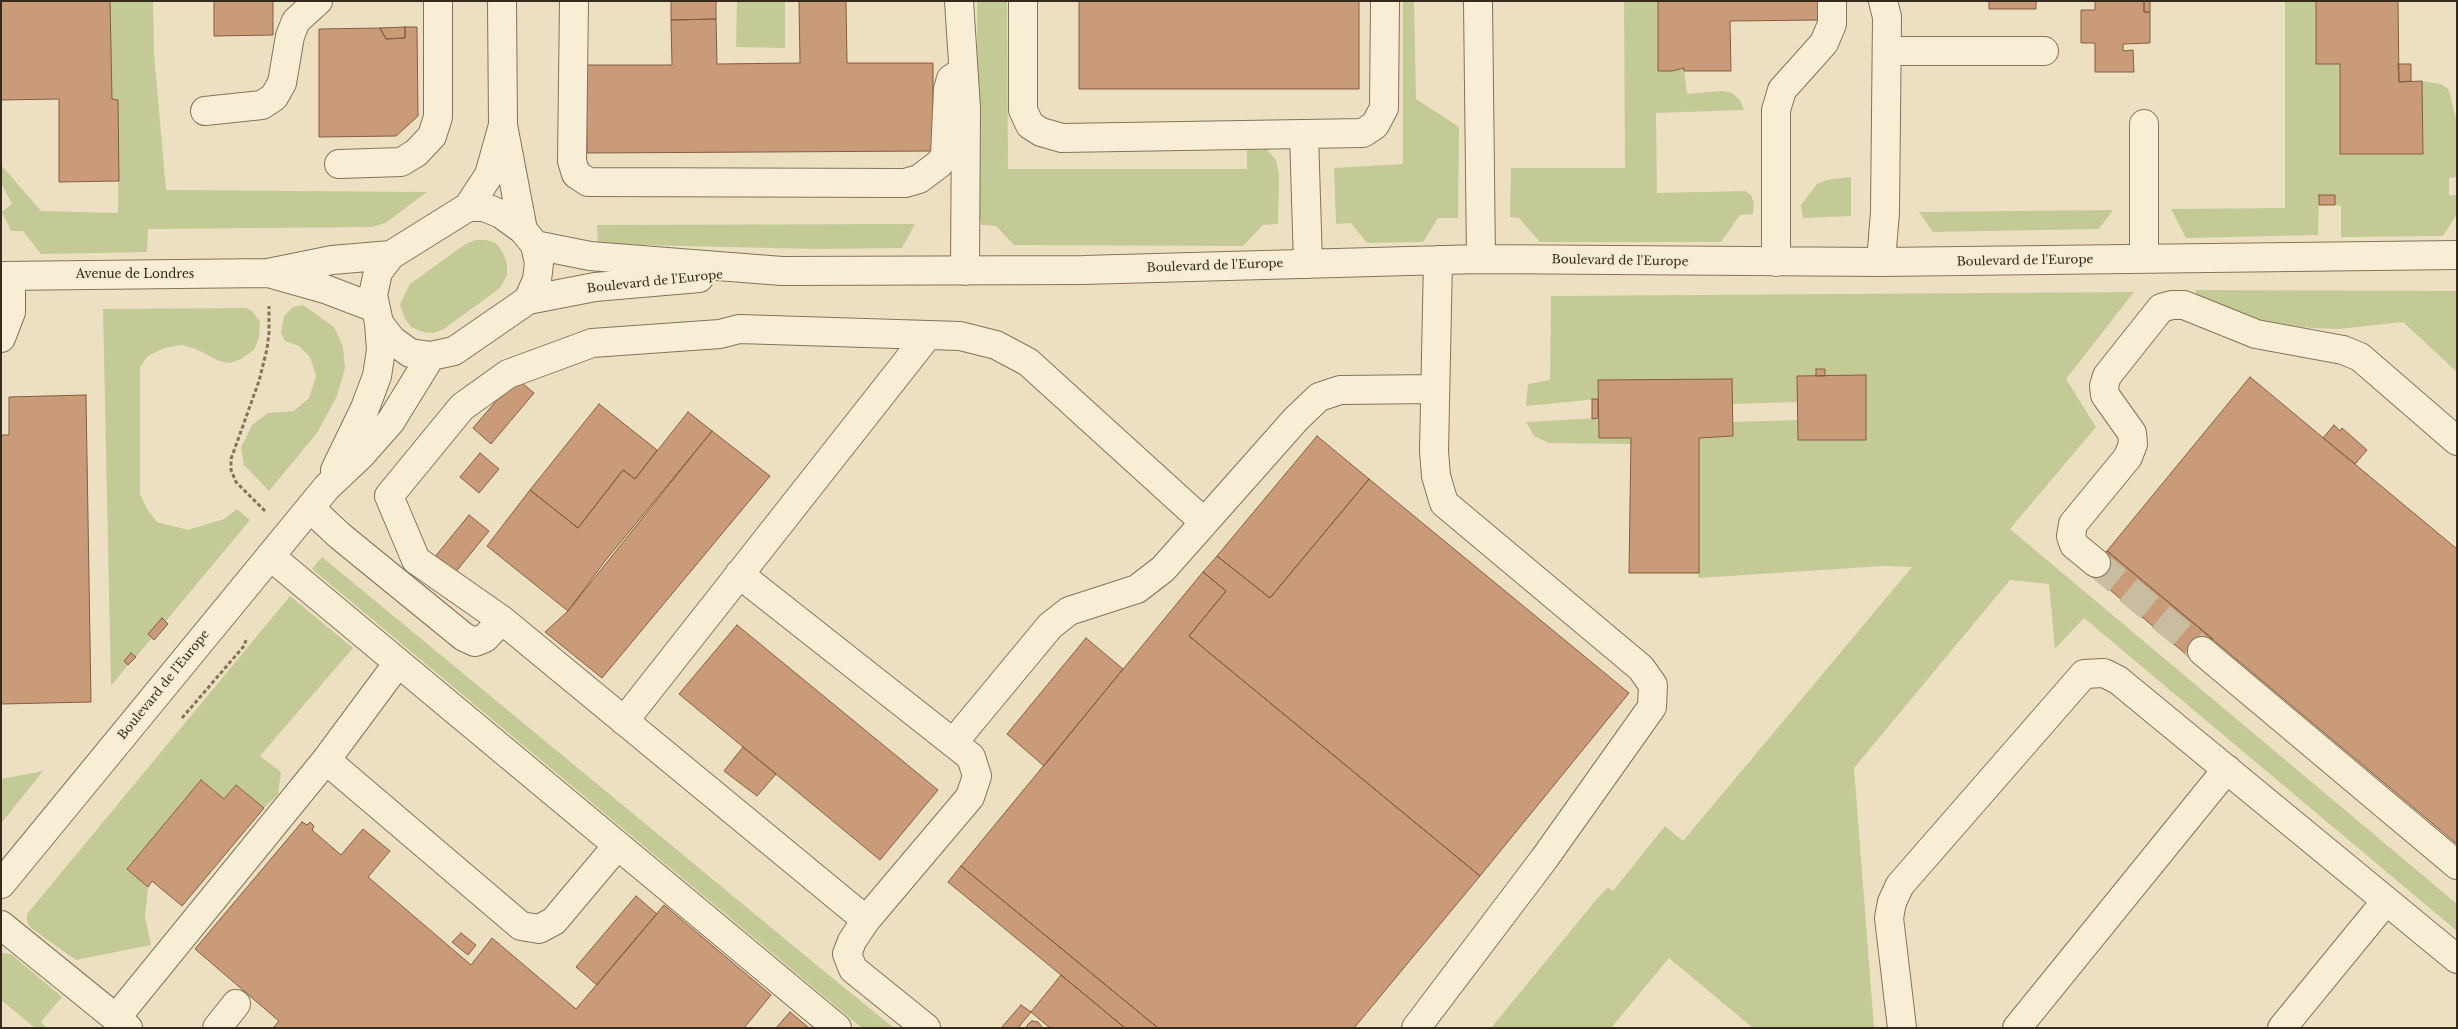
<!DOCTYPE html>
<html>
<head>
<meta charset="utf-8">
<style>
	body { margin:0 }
	#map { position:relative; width:2458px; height:1029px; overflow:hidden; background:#ede0c2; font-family:"Libre Baskerville",serif }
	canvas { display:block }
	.frame { position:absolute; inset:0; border:2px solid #362a1d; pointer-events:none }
</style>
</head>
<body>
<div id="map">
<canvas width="2458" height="1029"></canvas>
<div class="frame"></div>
</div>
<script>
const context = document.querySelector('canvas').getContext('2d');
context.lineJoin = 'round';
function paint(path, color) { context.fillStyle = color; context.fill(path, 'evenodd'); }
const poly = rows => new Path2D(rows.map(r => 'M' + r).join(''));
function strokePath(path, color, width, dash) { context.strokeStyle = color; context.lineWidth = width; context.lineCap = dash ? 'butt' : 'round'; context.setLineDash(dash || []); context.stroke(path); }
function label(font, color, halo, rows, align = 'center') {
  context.font = font + ' "Libre Baskerville",serif'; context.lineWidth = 4; context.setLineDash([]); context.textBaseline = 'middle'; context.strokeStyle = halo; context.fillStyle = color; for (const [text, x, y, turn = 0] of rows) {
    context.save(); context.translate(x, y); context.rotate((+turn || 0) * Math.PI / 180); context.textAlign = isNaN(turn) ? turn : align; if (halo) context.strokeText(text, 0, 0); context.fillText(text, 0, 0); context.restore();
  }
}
const green = poly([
	[110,1,153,1,154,53,166,190,427,192,387,222,373,227,148,229,147,252,41,254,23,231,11,231,2,212,12,204,1,183,1,165,41,211,118,213,118,100,112,99],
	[737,1,785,1,785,48,736,47],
	[977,1,1007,1,1008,169,1247,169,1247,144,1258,144,1267,149,1276,160,1279,176,1278,224,1263,225,1243,246,1014,245,996,226,982,225,978,216],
	[1403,1,1414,1,1416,99,1459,127,1458,218,1438,218,1423,242,1367,243,1351,223,1336,224,1334,168,1403,164],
	[1624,1,1658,1,1659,71,1672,71,1684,68,1687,94,1722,91,1732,93,1740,100,1744,110,1656,113,1657,193,1745,191,1751,195,1754,203,1753,214,1740,215,1721,242,1540,242,1519,218,1510,217,1511,168,1625,168],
	[2285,1,2316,1,2340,64,2341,154,2423,154,2422,81,2441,84,2449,90,2457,123,2457,177,2449,178,2449,195,2457,195,2457,214,2443,236,2341,237,2341,206,2335,205,2334,195,2319,195,2318,235,2186,238,2171,209,2285,208],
	[1851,177,1851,216,1803,218,1801,205,1817,184,1827,180],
	[2113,210,2099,229,1933,232,1919,212],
	[915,224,902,248,818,249,598,244,597,225],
	[475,240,486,240,496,243,503,253,507,264,507,275,500,288,444,329,434,333,423,332,411,327,404,317,400,304,410,284,464,245],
	[2195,290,2457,291,2457,372,2403,322,2339,329,2311,328,2238,317,2200,304],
	[2134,292,2066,379,2096,427,2010,529,2457,904,2457,931,2084,618,2055,649,2049,584,2010,580,1854,768,1874,1028,1753,1028,1669,958,1611,1028,1491,1028,1596,900,1608,887,1613,891,1665,826,1683,841,1912,567,1884,566,1698,578,1699,438,1733,436,1732,422,1798,420,1798,440,1866,440,1825,376,1825,369,1816,376,1797,376,1798,402,1732,404,1732,379,1598,380,1598,399,1526,406,1528,384,1550,380,1551,296],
	[303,305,334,327,343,347,345,368,337,396,317,433,269,491,244,465,241,448,252,425,268,413,294,411,309,398,316,376,310,357,299,346,285,341,281,333,284,316,293,307],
	[246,308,252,311,260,322,259,338,254,350,241,359,230,363,219,361,196,349,182,345,164,348,148,356,140,367,140,494,147,509,157,522,188,530,224,519,237,509,250,520,136,657,131,653,124,661,128,665,111,686,103,309],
	[1598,418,1599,438,1631,438,1631,444,1549,443,1534,436,1526,422],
	[322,557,819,967,894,1028,862,1028,312,569],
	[290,596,353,648,260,756,281,772,278,794,264,808,236,785,224,799,201,780,128,869,148,887,145,917,151,945,76,960,31,928,27,922,27,914],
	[43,771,3,821,1,821,1,779],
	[1,953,11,954,62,997,41,1022,47,1028,35,1028,1,1000]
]);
const building = poly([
	[1,1,110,1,112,99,118,100,119,181,59,182,59,99,1,100,1,1],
	[214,1,273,1,273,35,214,36,214,1],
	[671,1,716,1,716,19,671,20,671,1],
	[799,1,846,1,847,63,933,63,933,151,587,153,586,65,672,65,671,20,716,19,717,64,800,63,799,1],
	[1079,1,1359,1,1359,89,1079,89,1079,1],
	[1658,1,1818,1,1819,20,1730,21,1731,71,1684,71,1684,68,1672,71,1658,71,1658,1],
	[1989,1,2036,1,2036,9,1989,9,1989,1],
	[2095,1,2144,1,2144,12,2150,12,2150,43,2123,44,2123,51,2133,50,2134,72,2095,72,2095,43,2081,43,2081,10,2095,10,2095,1],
	[2144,1,2150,1,2150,12,2144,12,2144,1],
	[2316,1,2398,1,2399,82,2422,81,2423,154,2340,154,2340,64,2316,64,2316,1],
	[405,27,417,27,418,116,396,136,319,137,319,29,380,28,386,39,405,38,405,27],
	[405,27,405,38,386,39,380,28,405,27],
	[2398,64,2411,64,2411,81,2399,82,2398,64],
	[2319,195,2335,195,2335,205,2319,205,2319,195],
	[1816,369,1825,369,1825,376,1816,376,1816,369],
	[1866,375,1866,440,1798,440,1797,376,1866,375],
	[2250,377,2457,549,2457,844,2107,551,2250,377],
	[516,378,534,393,491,444,473,428,516,378],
	[1732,379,1733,436,1699,438,1699,573,1629,573,1631,438,1599,438,1598,380,1732,379],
	[86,395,91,702,1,704,1,435,9,435,9,397,86,395],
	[1592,399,1598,399,1598,418,1592,419,1592,399],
	[599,404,657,450,635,479,623,470,578,528,530,490,599,404],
	[688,412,712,431,568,611,487,546,530,490,578,528,623,470,635,479,688,412],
	[2334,425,2340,431,2342,428,2367,450,2355,464,2323,438,2334,425],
	[712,431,770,476,602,678,545,632,568,611,605,561,712,431],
	[1317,436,1369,479,1270,598,1217,556,1317,436],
	[480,453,499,469,479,493,460,477,480,453],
	[1369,479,1629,693,1480,876,1189,636,1226,591,1203,572,1217,556,1270,598,1369,479],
	[469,515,489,531,454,574,434,558,469,515],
	[2107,551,2213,639,2194,661,2089,572,2107,551],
	[1203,572,1226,591,1189,636,1480,876,1354,1028,1158,1028,961,866,1203,572],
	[162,618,168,624,154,640,148,634,162,618],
	[737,625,938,790,880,860,679,694,737,625],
	[1086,638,1123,669,1044,766,1007,734,1086,638],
	[131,653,136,657,128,665,124,661,131,653],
	[743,747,776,774,757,796,724,771,743,747],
	[201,780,224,799,236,785,264,808,182,906,152,881,148,887,127,869,201,780],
	[302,822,307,825,310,822,314,826,312,830,341,855,363,829,390,851,368,877,471,965,492,938,576,1009,664,905,771,995,744,1028,273,1028,279,1021,195,949,302,822],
	[961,866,1158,1028,1125,1028,1061,975,948,882,961,866],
	[636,896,657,914,597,985,576,967,636,896],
	[461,933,476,945,468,955,452,942,461,933],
	[1061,975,1125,1028,1050,1028,1031,1012,1061,975],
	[1021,1005,1031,1012,1018,1028,1001,1028,1021,1005],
	[790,1012,809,1028,776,1028,790,1012],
	[1032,1021,1038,1022,1043,1028,1026,1028,1028,1024,1032,1021]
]);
const minorTunnel = poly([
	[2096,563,2202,651]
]);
const path = poly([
	[265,511,236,482,231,470,231,459,259,381,267,349,269,333,269,306],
	[182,718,244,646,246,640]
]);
const minor = poly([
	[502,1,503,125],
	[574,1,572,161,576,174,588,182,905,183,919,179,939,164,945,156,948,89,951,79,963,71],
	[959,1,966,108,965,271],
	[1023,1,1023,110,1030,125,1041,132,1062,138,1363,133,1375,125,1384,108,1385,1],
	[1478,1,1481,259],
	[1887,51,2044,51],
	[205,111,262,105,274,97,282,83,290,36,296,21,318,1],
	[2144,124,2144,259],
	[1304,134,1308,264],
	[339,164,401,162,416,153,432,136,438,117,438,1],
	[468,207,484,207,501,214,523,230,535,245,539,263,537,280,528,300,454,351,431,356,410,353,392,340,379,323,373,295,378,272,391,255,468,207],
	[468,207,489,175,503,125,523,230],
	[535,245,590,256,782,271,1083,270,1481,259,1881,262,2457,255],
	[1776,262,1776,110,1782,90,1824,43,1832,24,1832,1],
	[1881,262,1885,212,1887,17,1883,1],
	[272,274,325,289,375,308],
	[1,276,268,273,332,260,391,255],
	[528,300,595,287,699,278],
	[1,338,11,312,11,276],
	[335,470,365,408,377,376,381,350,379,323],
	[310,508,340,536,464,637,475,642,485,638,502,620,866,920,852,941,847,954,853,969,926,1028],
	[270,556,837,1028],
	[2096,563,2074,545,2071,536,2073,524,2128,457,2133,444,2132,433,2105,395,2104,386,2107,376,2161,308,2172,305,2184,305,2256,334,2343,350,2360,357,2457,441],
	[739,574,971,757,977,776,970,797,866,920],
	[502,620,416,560,389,496,462,407,508,374,592,343,720,334,739,329,960,336,996,345,1028,362,1204,522],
	[2202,651,2457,865],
	[398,663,326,760,521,926,539,929,554,921,617,846],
	[624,721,928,335],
	[953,743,1050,626,1069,611,1137,589,1163,569,1296,419,1319,397,1340,390,1435,389],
	[1,884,327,487,361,455,391,421,431,356],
	[1,925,128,1028],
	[116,1018,326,760],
	[217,1028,236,1004],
	[1416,1028,1544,859,1652,707,1653,685,1641,668,1444,503,1436,476,1434,451,1438,260],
	[1902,1028,1889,918,1892,902,1900,885,2084,674,2104,673,2118,680,2457,959],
	[2017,1028,2227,769],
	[2282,1028,2386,901]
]);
const streetNames = [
	["Boulevard de l'Europe",1620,261,1],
	["Boulevard de l'Europe",2025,261,-1],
	["Boulevard de l'Europe",1215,266,-2],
	["Avenue de Londres",135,275],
	["Boulevard de l'Europe",655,282,-6],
	["Boulevard de l'Europe",164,685,-51]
];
paint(green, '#c3ca96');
paint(building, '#ca9b78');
strokePath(building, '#845c40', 1);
strokePath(minorTunnel, '#c8bca1', 28, [28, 14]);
strokePath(minor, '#86725a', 30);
strokePath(path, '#86725a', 3, [4, 2.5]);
strokePath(minor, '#f8eed5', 28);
label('12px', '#362a1d', '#f4ebd1', streetNames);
</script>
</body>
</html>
